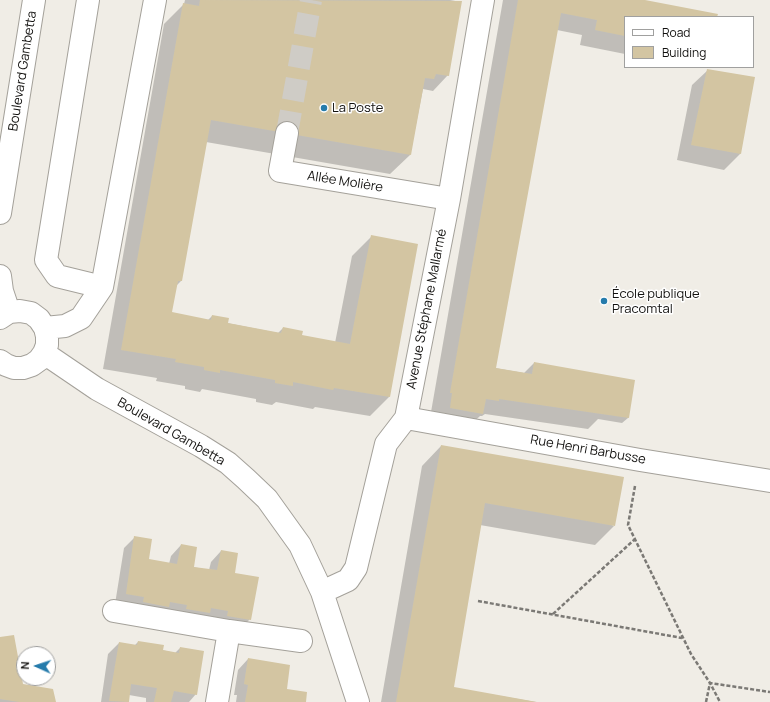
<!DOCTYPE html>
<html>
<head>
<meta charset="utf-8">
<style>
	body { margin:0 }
	#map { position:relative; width:770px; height:702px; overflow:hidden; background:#f0ede6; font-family:Manrope,sans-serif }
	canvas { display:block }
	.legend { position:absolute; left:624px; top:16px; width:130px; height:52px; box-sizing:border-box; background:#fff; border:1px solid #a0a09f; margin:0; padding:5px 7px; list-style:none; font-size:12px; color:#12110f }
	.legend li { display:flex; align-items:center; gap:8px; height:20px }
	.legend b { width:20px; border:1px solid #a0a09f }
	.north { position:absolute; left:16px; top:646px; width:40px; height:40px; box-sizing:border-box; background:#fff; border:1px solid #a0a09f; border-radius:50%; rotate:273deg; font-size:11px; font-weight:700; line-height:16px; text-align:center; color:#12110f }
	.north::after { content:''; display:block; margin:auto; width:14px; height:18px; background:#257bab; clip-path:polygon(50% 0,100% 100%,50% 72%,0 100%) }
</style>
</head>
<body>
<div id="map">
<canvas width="770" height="702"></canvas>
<ul class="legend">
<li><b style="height:5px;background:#fff"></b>Road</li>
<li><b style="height:11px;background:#d3c5a2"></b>Building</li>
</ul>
<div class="north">N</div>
</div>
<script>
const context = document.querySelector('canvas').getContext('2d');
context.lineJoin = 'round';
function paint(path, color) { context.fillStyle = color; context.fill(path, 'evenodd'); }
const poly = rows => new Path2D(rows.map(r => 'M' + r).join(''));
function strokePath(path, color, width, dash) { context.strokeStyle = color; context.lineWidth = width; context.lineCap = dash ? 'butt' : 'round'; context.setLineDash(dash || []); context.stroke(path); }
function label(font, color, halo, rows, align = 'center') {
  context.font = font + ' Manrope,sans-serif'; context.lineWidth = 3; context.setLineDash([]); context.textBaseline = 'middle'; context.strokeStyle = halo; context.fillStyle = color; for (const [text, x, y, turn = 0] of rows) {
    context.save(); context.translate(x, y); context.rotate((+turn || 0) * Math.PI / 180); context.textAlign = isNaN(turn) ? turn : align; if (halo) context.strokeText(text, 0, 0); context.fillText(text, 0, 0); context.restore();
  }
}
const shadow = poly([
	[185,0,450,0,461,2,448,75,433,91,423,89,410,155,390,174,206,142,181,281,175,287,170,313,207,321,212,316,227,323,278,333,283,328,301,336,335,343,352,256,371,237,389,397,370,416,315,407,313,409,276,402,272,405,256,402,256,399,202,389,200,392,185,389,185,386,156,381,157,378,103,369,164,24,184,4],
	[503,0,639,0,716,17,625,17,625,54,580,45,582,35,557,30,495,368,524,373,534,363,634,381,628,418,622,423,598,419,588,429,485,414,482,416,480,416,463,432,431,412],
	[708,70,754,78,740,154,724,170,677,160,692,85],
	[441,446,614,526,595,545,480,525,453,688,536,702,381,702,422,466],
	[135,537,148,560,169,564,171,556,181,545,193,567,209,570,211,562,221,551,234,574,250,619,239,630,115,604,124,548],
	[0,638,22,685,55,702,0,702],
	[138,642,162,650,175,653,180,648,196,694,189,702,146,702,146,698,129,695,128,702,101,702,108,654,119,643,134,646],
	[248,659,286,690,305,702,236,702,237,695,234,695,238,670]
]);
const building = poly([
	[200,0,462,1,449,76,436,74,434,79,425,78,411,155,211,120,182,281,178,281,172,312,211,320,212,315,229,318,228,323,281,333,283,327,303,331,302,335,350,344,371,235,418,244,390,397,334,388,333,390,293,382,293,386,275,383,275,380,220,370,220,373,204,370,204,367,175,362,176,359,121,350,183,3,199,6],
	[518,0,645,0,718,14,717,17,625,17,625,36,595,30,597,20,561,13,496,368,532,374,534,362,635,380,629,418,499,399,499,401,486,399,483,414,450,408,452,393,450,393],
	[707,69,755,77,741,154,691,145],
	[441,445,624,477,615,526,485,503,454,687,537,702,396,702],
	[134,536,152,539,149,559,177,564,181,544,197,547,194,567,217,570,221,550,238,553,235,573,259,577,251,620,227,616,228,611,211,608,210,613,186,609,187,605,170,602,169,607,143,602,144,597,126,594],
	[14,635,23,684,53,689,56,702,19,702,0,699,0,637],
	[138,641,164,645,163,650,179,653,180,647,204,651,197,695,174,691,171,702,154,702,157,688,131,684,129,702,109,701,119,642,137,645],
	[248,658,290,665,287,689,307,692,306,702,245,702,248,685,244,684]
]);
const minorTunnel = poly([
	[287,133,311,0]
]);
const path = poly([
	[635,486,628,525,691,654,710,683,720,702],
	[478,601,682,638],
	[553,614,635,539],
	[706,702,710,683,770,692]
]);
const minor = poly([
	[88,0,46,260,57,276,102,287],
	[287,133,280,171,449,199],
	[0,213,34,0],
	[0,276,2,291,9,312],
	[0,318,9,312,20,311,31,313,39,319,45,328,47,336,47,345,44,353,39,360,32,365,23,368,14,368,6,365,0,361],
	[45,328,65,326,81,318,102,287,155,0],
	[44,353,97,389,201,446,228,463,246,479,267,499,300,545,322,592,358,702],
	[406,418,640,460,770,481],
	[322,592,348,580,356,568,386,444,406,418,449,199,483,0],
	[114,611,229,631,217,702],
	[229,631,301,641]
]);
const markers = [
	[324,108,4,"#257bab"],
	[604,301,4,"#257bab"]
];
const streetNames = [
	["Boulevard Gambetta",23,71,-81],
	["Allée Molière",345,182,9],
	["Avenue Stéphane Mallarmé",427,309,-79],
	["Boulevard Gambetta",171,432,30],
	["Rue Henri Barbusse",588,450,10]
];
const poiNames = [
	["La Poste",332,108],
	["École publique",612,294],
	["Pracomtal",612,309]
];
paint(shadow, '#0003');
paint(building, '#d3c5a2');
strokePath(minorTunnel, '#cfccc6', 22, [22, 11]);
strokePath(minor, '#a4a19a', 24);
strokePath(path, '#7b7975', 2.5, [4, 2]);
strokePath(minor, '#fff', 22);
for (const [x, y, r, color] of markers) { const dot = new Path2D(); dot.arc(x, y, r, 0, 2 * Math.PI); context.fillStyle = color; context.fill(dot); strokePath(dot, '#fff', 1.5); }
label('13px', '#12110f', '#fff', streetNames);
label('13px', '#12110f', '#fff', poiNames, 'left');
</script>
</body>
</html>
